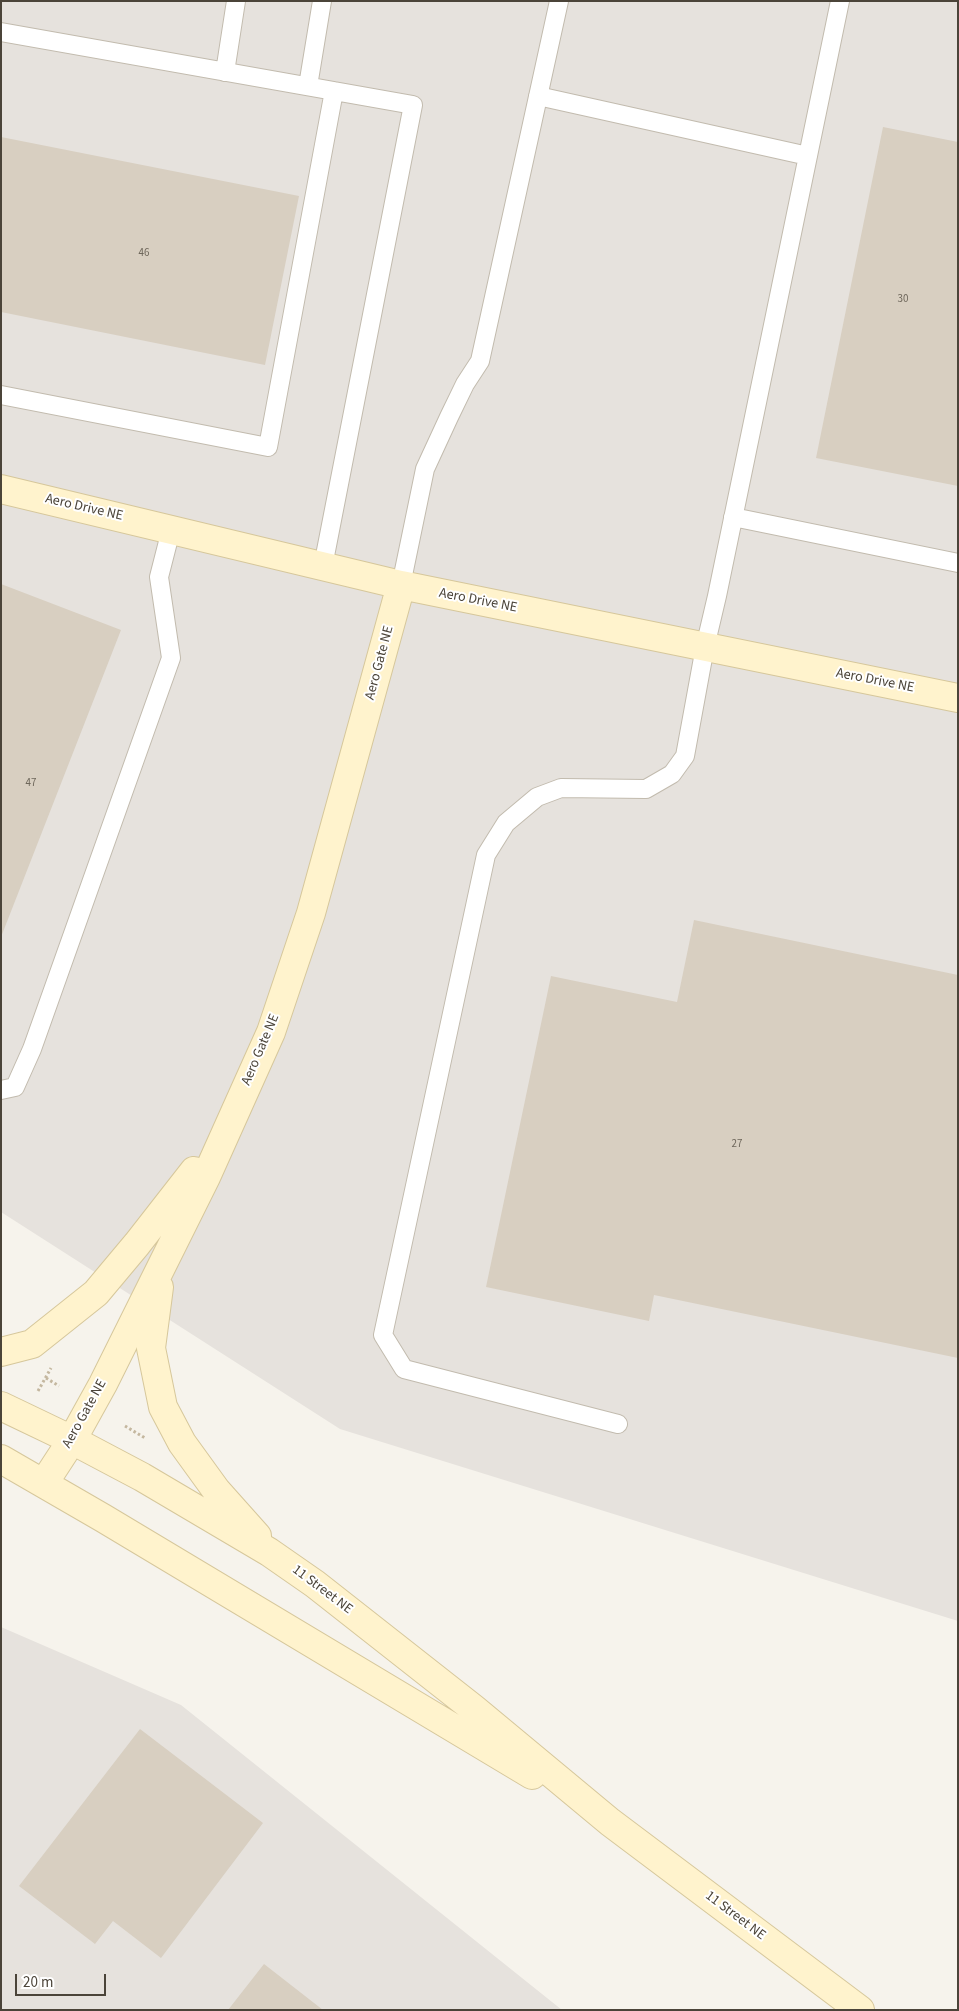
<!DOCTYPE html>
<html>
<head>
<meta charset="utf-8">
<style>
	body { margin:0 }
	#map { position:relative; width:959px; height:2011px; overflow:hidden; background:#f6f3ec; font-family:"Source Sans 3",sans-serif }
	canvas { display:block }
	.frame { position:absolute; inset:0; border:2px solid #4b4439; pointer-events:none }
	.scale { position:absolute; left:15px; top:1974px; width:91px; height:22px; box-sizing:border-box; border:2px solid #4b4439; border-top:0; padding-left:6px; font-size:15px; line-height:18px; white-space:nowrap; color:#4b4439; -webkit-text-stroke:4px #fff; paint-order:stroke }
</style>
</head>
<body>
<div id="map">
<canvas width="959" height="2011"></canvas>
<div class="frame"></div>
<div class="scale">20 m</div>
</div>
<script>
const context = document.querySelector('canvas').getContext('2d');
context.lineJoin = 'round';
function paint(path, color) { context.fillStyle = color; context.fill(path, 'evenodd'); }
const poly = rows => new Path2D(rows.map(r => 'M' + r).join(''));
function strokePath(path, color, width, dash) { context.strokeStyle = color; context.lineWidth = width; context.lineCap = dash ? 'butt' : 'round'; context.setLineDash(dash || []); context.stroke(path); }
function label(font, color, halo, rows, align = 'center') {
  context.font = font + ' "Source Sans 3",sans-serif'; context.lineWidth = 4; context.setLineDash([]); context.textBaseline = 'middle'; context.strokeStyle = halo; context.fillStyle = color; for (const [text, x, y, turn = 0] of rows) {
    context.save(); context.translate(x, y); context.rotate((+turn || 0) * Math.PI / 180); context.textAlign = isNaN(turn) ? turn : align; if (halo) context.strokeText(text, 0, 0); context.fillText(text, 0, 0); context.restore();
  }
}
const industrial = poly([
	[1,1,958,1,958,1621,340,1429,1,1212],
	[1,1627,181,1705,562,2010,1,2010]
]);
const building = poly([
	[883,127,958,142,958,486,816,458],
	[1,137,299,196,265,365,1,312],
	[1,584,121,630,1,937],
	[694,920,958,975,958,1358,654,1295,649,1321,486,1287,551,976,677,1002],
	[140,1729,263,1823,161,1958,113,1921,95,1944,19,1886],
	[264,1964,323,2010,228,2010]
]);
const path = poly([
	[46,1378,59,1386],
	[38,1391,51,1368],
	[125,1426,145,1438]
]);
const lane = poly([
	[1,32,413,105,323,566],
	[225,72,236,1],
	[308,86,322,1],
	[538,96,808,156],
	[1,395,268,447,334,91],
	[733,517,958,563],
	[401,585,425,469,449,417,465,384,480,361,559,1],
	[1,1090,15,1087,32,1049,171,658,159,577,171,530],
	[618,1424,404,1369,383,1335,486,855,506,823,537,797,561,788,646,789,672,774,685,756,705,647,717,596,840,1]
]);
const secondary = poly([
	[1,489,401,585,958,698],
	[159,1287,151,1348,163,1407,182,1443,216,1490,257,1536],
	[1,1352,32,1344,96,1293,137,1244,194,1171],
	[1,1406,72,1440,142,1477,269,1552,315,1584,474,1709,610,1822,860,2010],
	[1,1459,103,1518,532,1775],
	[44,1483,72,1440,103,1384,206,1177,271,1032,311,913,401,585]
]);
const numberNames = [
	["46",144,254],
	["30",903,300],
	["47",31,784],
	["27",737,1145]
];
const streetNames = [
	["Aero Drive NE",84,508,13],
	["Aero Drive NE",478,601,11],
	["Aero Gate NE",380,663,-75],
	["Aero Drive NE",875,681,11],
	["Aero Gate NE",261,1050,-67],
	["Aero Gate NE",85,1414,-61],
	["11 Street NE",322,1590,37],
	["11 Street NE",735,1916,37]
];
paint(industrial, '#e6e2dd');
paint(building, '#d8cfc1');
strokePath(lane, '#c2bbae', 20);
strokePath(secondary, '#d6c79b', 30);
strokePath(path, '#c4b79f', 3, [2.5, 2.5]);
strokePath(lane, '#fff', 18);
strokePath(secondary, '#fff3cd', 28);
label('11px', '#6e675b', null, numberNames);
label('14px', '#4b4439', '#fff', streetNames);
</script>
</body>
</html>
